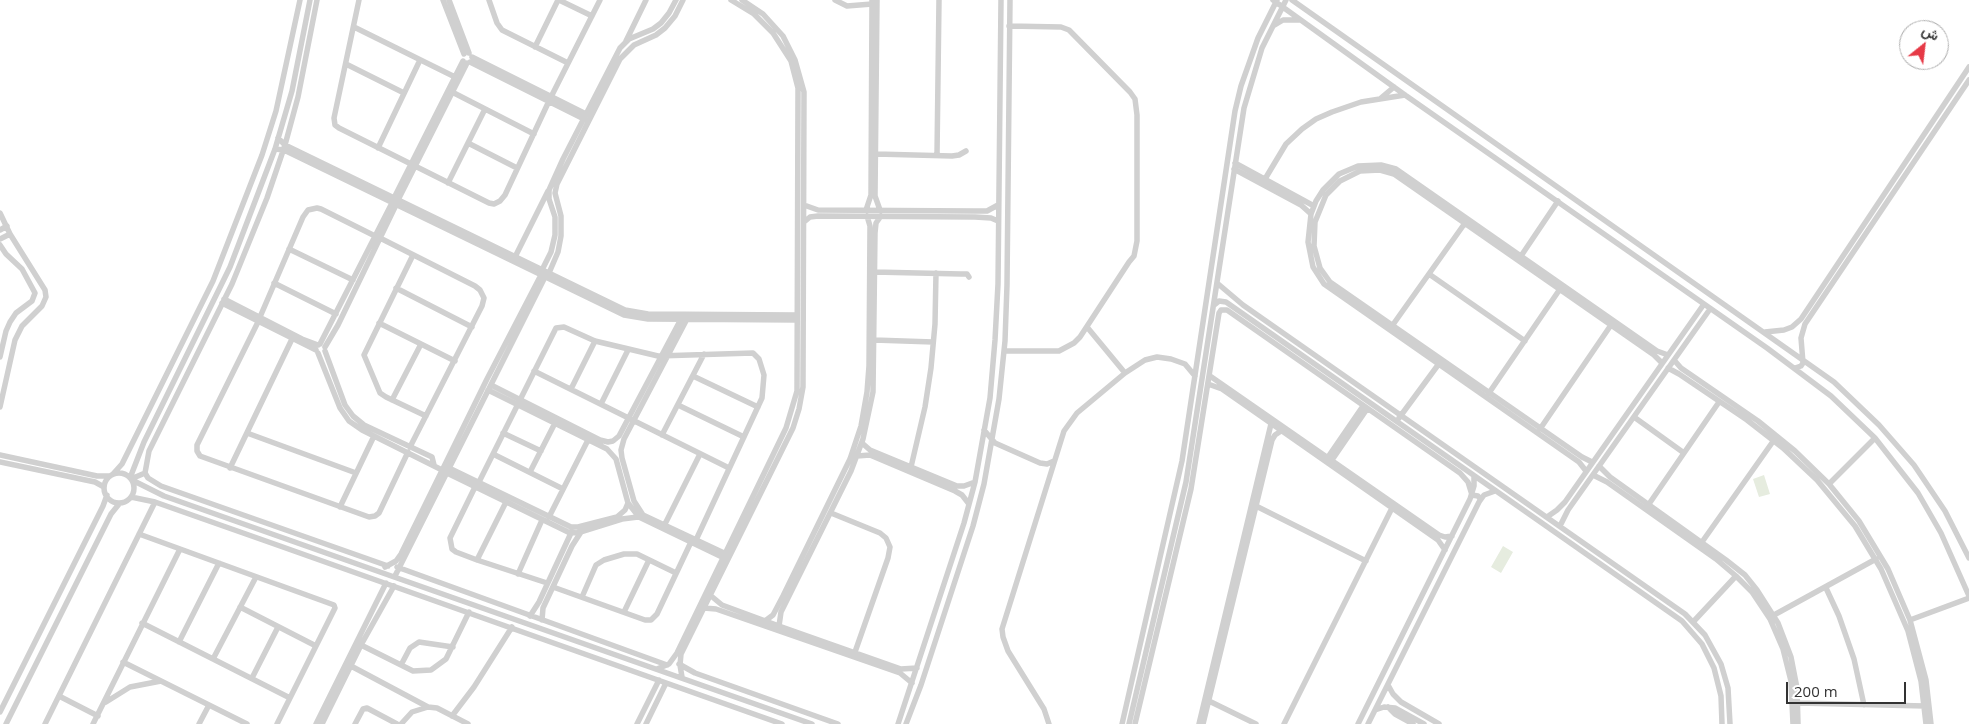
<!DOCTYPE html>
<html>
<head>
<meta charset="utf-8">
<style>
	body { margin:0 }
	#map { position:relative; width:1969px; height:724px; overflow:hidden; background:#fff; font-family:"Open Sans",Vazirmatn,sans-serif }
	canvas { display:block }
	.north { position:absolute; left:1899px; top:20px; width:50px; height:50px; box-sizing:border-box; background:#fff; border:1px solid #adadad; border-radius:50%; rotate:29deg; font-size:14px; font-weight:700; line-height:20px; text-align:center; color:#333 }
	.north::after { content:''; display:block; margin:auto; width:18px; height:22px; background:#e63946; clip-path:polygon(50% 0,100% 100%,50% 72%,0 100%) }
	.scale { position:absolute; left:1786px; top:682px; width:120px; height:22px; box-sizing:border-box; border:2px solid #333; border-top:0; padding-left:6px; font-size:15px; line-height:18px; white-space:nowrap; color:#333; -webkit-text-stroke:4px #fff; paint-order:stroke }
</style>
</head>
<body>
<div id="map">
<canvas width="1969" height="724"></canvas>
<div class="north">ش</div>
<div class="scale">200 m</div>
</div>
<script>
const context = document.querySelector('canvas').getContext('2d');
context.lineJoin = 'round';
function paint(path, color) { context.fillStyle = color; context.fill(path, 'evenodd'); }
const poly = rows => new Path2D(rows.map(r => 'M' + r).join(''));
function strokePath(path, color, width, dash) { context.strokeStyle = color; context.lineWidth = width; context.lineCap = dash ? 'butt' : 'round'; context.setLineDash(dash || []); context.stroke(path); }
const green = poly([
	[1764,475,1770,494,1759,497,1753,479],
	[1503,546,1513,552,1501,573,1491,567]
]);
const minor = poly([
	[317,0,298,97,285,145,267,198,232,284,149,451,145,473,148,478,161,486,388,566],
	[359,0,334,118,335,125,339,128,489,203,494,204,500,201,505,195,549,101],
	[443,0,464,54],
	[449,0,469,53],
	[489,0,497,23,502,30,568,63],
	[559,0,592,16],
	[835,0,847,6,872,4],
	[877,0,875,196,880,210],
	[1273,0,1405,95,1767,348,1831,396,1875,438,1918,493,1941,533,1969,596],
	[1292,0,1834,382,1879,425,1914,465,1945,511,1969,558],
	[1273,26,1283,20,1299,20],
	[354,27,455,77],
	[626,41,646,0],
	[535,47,558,0],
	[472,57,586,114],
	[470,62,584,119],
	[346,64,404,93],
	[452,92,534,134],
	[551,97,600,0],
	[1381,98,1394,87],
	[278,138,285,145,625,310,648,314,797,315],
	[468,143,517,168],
	[378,148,420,60],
	[275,149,284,150,624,315,648,319,797,320],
	[876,154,952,156,959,155,966,151],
	[937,155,939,0],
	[1235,163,1314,206],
	[1234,169,1301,205,1311,214],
	[1265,179,1286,144,1302,129,1316,119,1332,112,1361,102,1405,95],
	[448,183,485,109],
	[394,198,463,61],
	[398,200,467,63],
	[804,205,818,210,975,211,987,211,998,205],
	[866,210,871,195,872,0],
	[804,222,810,217,818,216,975,217,991,218,998,221],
	[0,230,7,226],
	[380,238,475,286,480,290,484,298,482,306,410,447],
	[0,239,10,234],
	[0,245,6,254,22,269,35,293,32,301,16,313,10,322,6,331,0,357],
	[289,249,353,280],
	[413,255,364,355,380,393,386,397,426,416],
	[1521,256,1558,201],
	[515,257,548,191],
	[542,270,551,252,555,235,555,217,549,199,549,190,563,159,620,48,629,39,653,29,661,23,669,13,676,0],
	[874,272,961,274,967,274,969,277],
	[549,273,558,252,561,236,561,216,555,193,557,184,620,59,634,45,656,35,665,28,675,16,683,0],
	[1429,274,1525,341],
	[274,283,336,314],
	[1217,283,1243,305,1685,614,1705,635,1721,664,1728,688,1730,724],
	[396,288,472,327],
	[224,299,302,339,318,345],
	[222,303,316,350],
	[1214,305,1219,301,1226,302,1682,621,1702,644,1714,668,1721,696,1722,724],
	[260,317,303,217,308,210,317,208,321,209,375,236],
	[687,319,624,439,621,450,622,458,634,501,643,515,724,553],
	[258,322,197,445,197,451,200,456,369,517,375,516,379,513,408,452],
	[379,323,455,361],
	[1392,326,1465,223],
	[1087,327,1125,373],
	[1765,332,1784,330,1792,327,1801,319,1969,67],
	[874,340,933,342],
	[320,344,392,203],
	[325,347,338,325,396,205],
	[325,351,345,405,353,416,364,425,432,457,434,465],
	[1004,351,1059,351,1074,343,1080,337,1129,262,1134,256,1137,241,1137,115,1135,99,1130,92,1069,30,1061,27,1009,26],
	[318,353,340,408,349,421,362,430,442,470],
	[1674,360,1681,368,1758,421,1795,451,1829,484,1859,521,1888,569,1910,620,1926,680,1931,724],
	[1668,368,1679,374,1747,420,1783,448,1817,480,1855,526,1881,569,1908,631,1921,681,1926,724],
	[1795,368,1801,366,1803,363,1801,338,1805,324,1969,80],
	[534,371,729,468],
	[693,376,758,407],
	[1210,376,1439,535,1445,537,1452,536],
	[1208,384,1222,389,1438,540,1445,550],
	[491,385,600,440,608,442,613,441,619,436,681,319],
	[571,389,595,341],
	[488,390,607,449,616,459,628,503,639,517,722,557],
	[1489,393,1560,289],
	[392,400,421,344],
	[601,404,628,350],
	[678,405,744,437],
	[0,407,15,340,22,326,42,306,46,297,45,290,10,234,0,213],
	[1634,417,1684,453],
	[1399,418,1438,365],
	[1540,429,1611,325],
	[984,430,995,443,1040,463,1047,464,1054,461],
	[247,433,356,473],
	[503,433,541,451],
	[662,435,704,354],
	[862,443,870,450,957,486,964,486,975,482],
	[493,454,563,489],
	[0,455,97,476,110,476],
	[857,456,870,455,955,491,962,495,969,504],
	[1328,457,1363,406],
	[1332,460,1367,409],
	[0,462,95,482,104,487],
	[1592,462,1582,457,1330,282,1320,268,1314,246,1315,222,1326,195,1340,181,1360,171,1380,170,1394,174,1654,355,1662,363],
	[1599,466,1610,477,1726,560,1745,575,1757,590,1778,623,1791,657,1797,688,1798,724],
	[911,467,925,407,931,368,935,324,936,273],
	[230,468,292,339],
	[449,468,571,527,578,527,617,517,625,510,628,503],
	[1586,471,1579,462,1324,284,1313,267,1308,242,1311,214,1316,201,1323,190,1339,174,1358,166,1381,165,1396,169,1657,351,1668,355],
	[530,472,555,423],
	[447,473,568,532,577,533,622,519,638,517],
	'104 488a15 15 0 1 1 30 0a15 15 0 1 1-30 0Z',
	[113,474,122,464,213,281,262,155,276,111,300,0],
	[1593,475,1607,482,1716,559,1736,576,1752,592,1770,619,1783,649,1791,681,1793,724],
	[130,478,144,442,230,267,275,149,292,91,310,0],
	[131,479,145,473],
	[132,480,164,496,812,724],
	[479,482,556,328,564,327,595,341,658,356,753,353,759,359,764,375,762,398,696,540],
	[1829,484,1875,438],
	[475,487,450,538,452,549,456,552,477,560,547,583],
	[131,497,155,502,280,546,782,724],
	[1649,504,1719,402],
	[1256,506,1366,561],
	[340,507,374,436],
	[831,513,880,533,886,538,890,547,888,558,855,652],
	[549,517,588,440],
	[1547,517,1557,510,1565,502,1704,304],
	[664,526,700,454],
	[1560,526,1568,510,1710,309],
	[139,534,334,605,335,608,277,724],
	[1702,542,1774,440],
	[477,560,506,502],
	[385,567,396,561,401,554,487,379,541,275],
	[397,567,667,665],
	[518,574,542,520],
	[395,576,545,277],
	[553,587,645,620,651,620,657,614,691,542],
	[1826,588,1839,616,1854,659,1864,705],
	[710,595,722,605,779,626,901,669,917,668],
	[582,597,596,565,604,560,624,554,637,554,676,573],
	[240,607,316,646],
	[704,608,716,609,900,673,912,683],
	[624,612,649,560],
	[1774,615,1876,559],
	[530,616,539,602,571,533],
	[542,620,543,608,572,546,581,532],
	[1910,620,1969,598],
	[765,621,773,615,783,596,850,459,861,426,867,392,869,366,870,226,867,216],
	[1694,621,1736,576],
	[142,623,290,698],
	[779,626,781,612,851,471,863,439,873,392,875,233,876,223,881,216],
	[179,642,219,563],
	[361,645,413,671,431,670,446,659,469,612],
	[213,659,256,577],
	[123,662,247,724],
	[679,664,695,673,838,724],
	[401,665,410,648,419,642,453,647],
	[351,666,428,707],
	[657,669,669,664,677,653,786,428,797,391,798,88,791,61,773,33,754,14,731,0],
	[682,677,680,665,681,654,793,428,799,409,803,387,804,92,795,60,783,36,763,14,742,0],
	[252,678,278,627],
	[1388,685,1393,694,1401,702,1439,724],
	[59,696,98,716],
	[1209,701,1256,724],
	[106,702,130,687,161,681],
	[1798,703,1925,706],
	[1388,707,1395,714,1413,724],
	[1375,710,1384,707,1395,708,1424,724],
	[0,712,103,506,107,495],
	[452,716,474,687,512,627],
	[6,724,111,514,119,504],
	[45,724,155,502],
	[93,724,180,549],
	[199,724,209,705],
	[316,724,386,583],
	[322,724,361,645,394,586],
	[355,724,363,709,367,708,397,724],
	[401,724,412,712,428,707,437,708,468,724],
	[637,724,659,680],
	[646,724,666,683],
	[898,724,964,523,975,482,990,398,995,340,998,284,1001,0],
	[906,724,921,685,973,526,984,484,999,399,1005,341,1007,285,1010,0],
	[1049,724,1044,709,1008,651,1003,637,1002,629,1064,431,1077,413,1125,373,1145,360,1157,357,1171,359,1185,364,1195,376],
	[1122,724,1182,461,1235,111,1241,86,1258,38,1277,0],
	[1129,724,1186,482,1244,108,1262,48,1286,0],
	[1135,724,1191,489,1219,313,1221,310,1227,310,1460,473,1468,482,1472,495,1478,496,1480,499],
	[1199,724,1271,424],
	[1203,724,1272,440,1275,435,1281,431],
	[1284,724,1392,508],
	[1358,724,1470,499,1474,486,1474,476],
	[1368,724,1479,502,1484,495,1495,491]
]);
paint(green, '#e6ecdf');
strokePath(minor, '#d0d0d0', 5.5);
</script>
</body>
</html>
